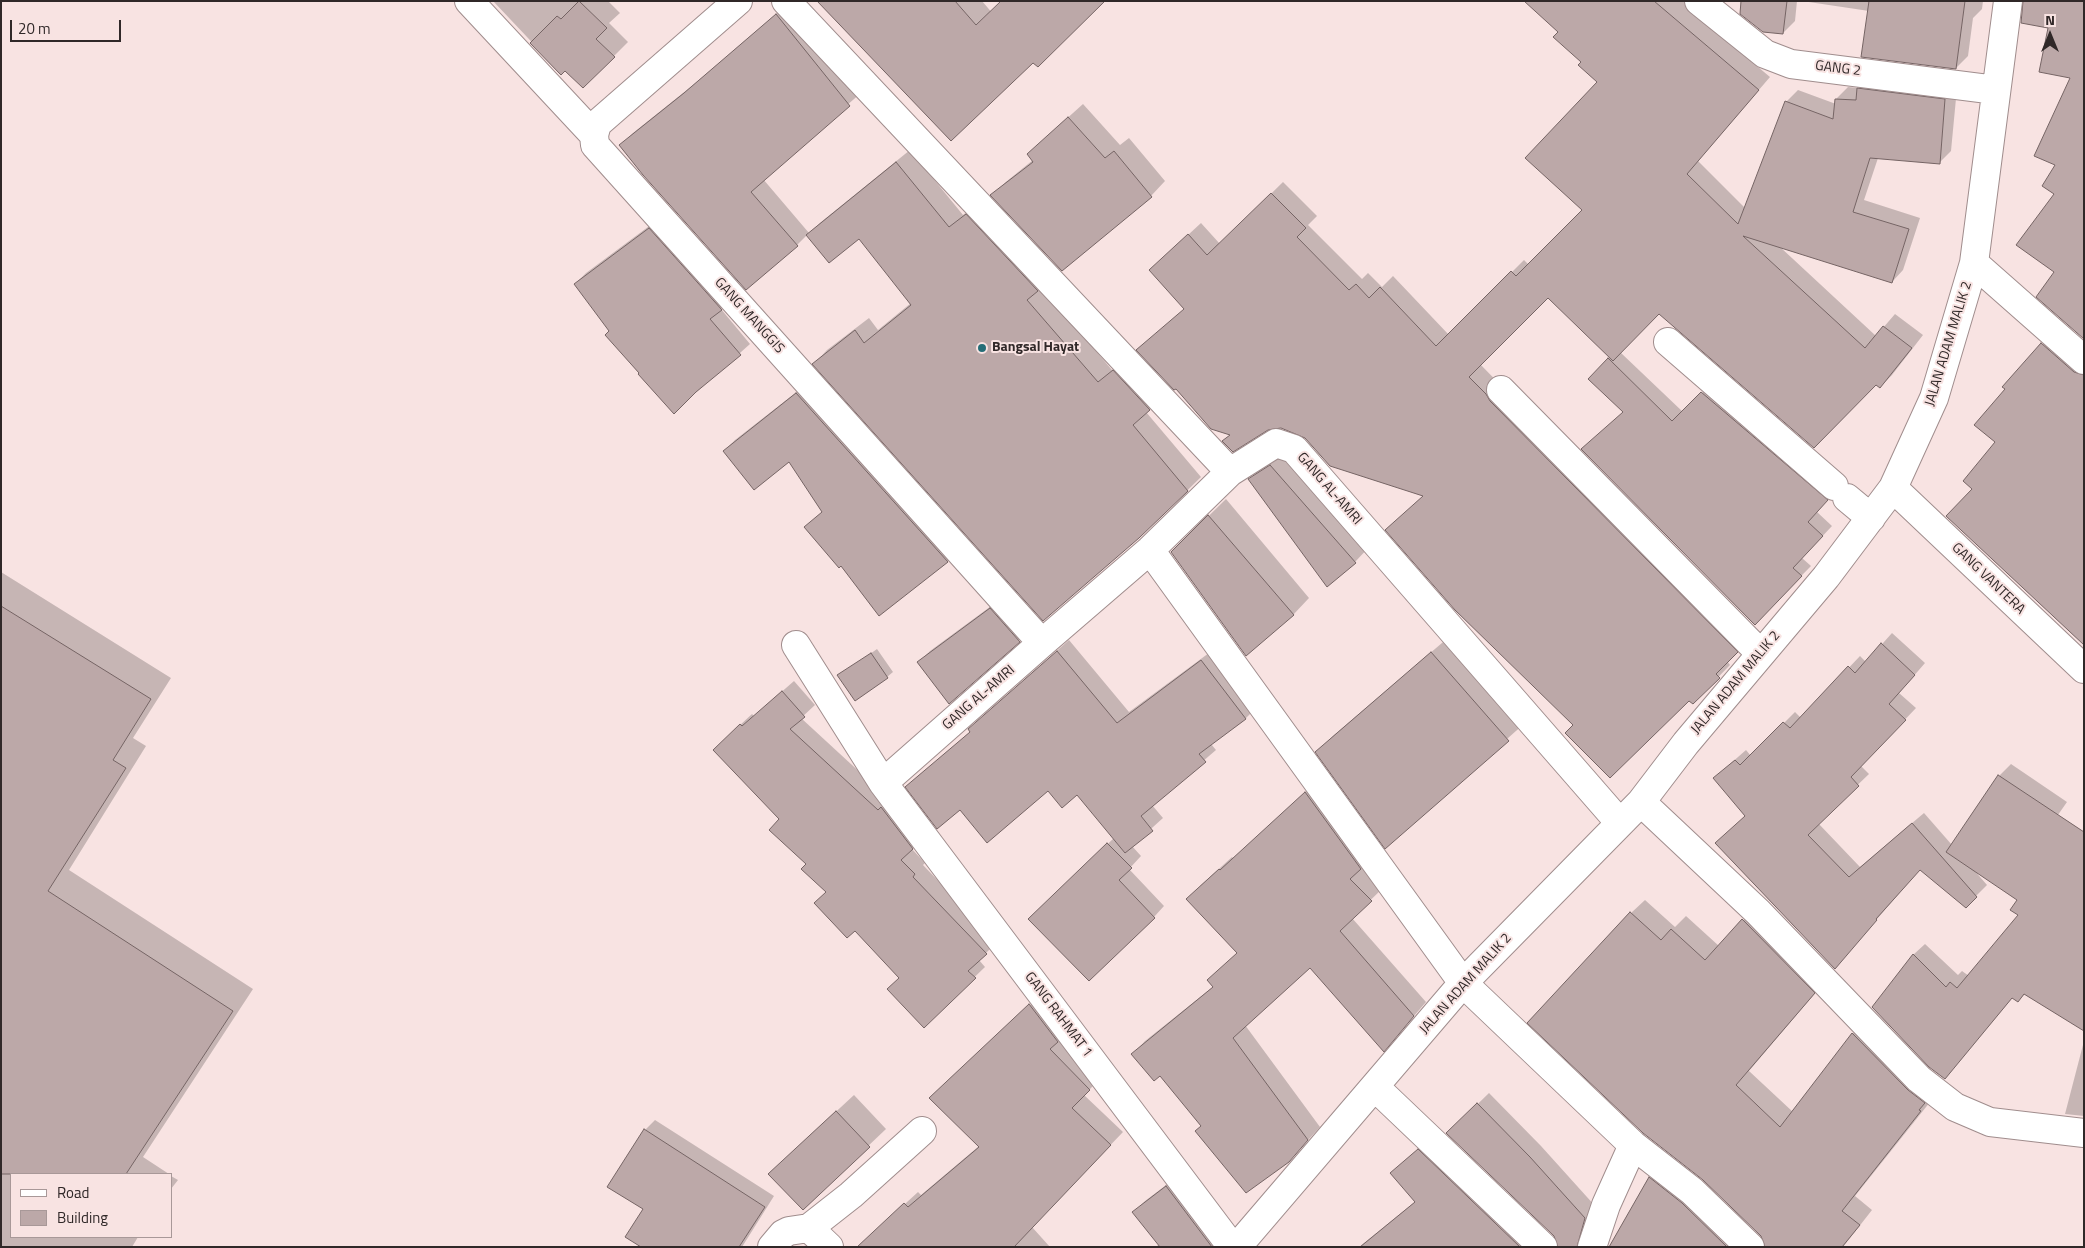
<!DOCTYPE html>
<html>
<head>
<meta charset="utf-8">
<style>
	body { margin:0 }
	#map { position:relative; width:2085px; height:1248px; overflow:hidden; background:#f8e3e2; font-family:"Titillium Web",sans-serif }
	canvas { display:block }
	.frame { position:absolute; inset:0; border:2px solid #302828; pointer-events:none }
	.legend { position:absolute; left:10px; top:1173px; width:162px; height:65px; box-sizing:border-box; background:#f8e3e2; border:1px solid #a89898; margin:0; padding:6px 9px; list-style:none; font-size:15px; color:#302828 }
	.legend li { display:flex; align-items:center; gap:10px; height:25px }
	.legend b { width:25px; border:1px solid #a89898 }
	.north { position:absolute; left:2025px; top:10px; width:50px; height:50px; -webkit-text-stroke:4px #f8e3e2; paint-order:stroke; rotate:0deg; font-size:14px; font-weight:700; line-height:20px; text-align:center; color:#302828 }
	.north::after { content:''; display:block; margin:auto; width:18px; height:22px; background:#302828; clip-path:polygon(50% 0,100% 100%,50% 72%,0 100%) }
	.scale { position:absolute; left:10px; top:20px; width:111px; height:22px; box-sizing:border-box; border:2px solid #302828; border-top:0; padding-left:6px; font-size:15px; line-height:18px; white-space:nowrap; color:#302828; -webkit-text-stroke:4px #f8e3e2; paint-order:stroke }
</style>
</head>
<body>
<div id="map">
<canvas width="2085" height="1248"></canvas>
<div class="frame"></div>
<ul class="legend">
<li><b style="height:6px;background:#fff"></b>Road</li>
<li><b style="height:14px;background:#bca8a8"></b>Building</li>
</ul>
<div class="north">N</div>
<div class="scale">20 m</div>
</div>
<script>
const context = document.querySelector('canvas').getContext('2d');
context.lineJoin = 'round';
function paint(path, color) { context.fillStyle = color; context.fill(path, 'evenodd'); }
const poly = rows => new Path2D(rows.map(r => 'M' + r).join(''));
function strokePath(path, color, width, dash) { context.strokeStyle = color; context.lineWidth = width; context.lineCap = dash ? 'butt' : 'round'; context.setLineDash(dash || []); context.stroke(path); }
function label(font, color, halo, rows, align = 'center') {
  context.font = font + ' "Titillium Web",sans-serif'; context.lineWidth = 4; context.setLineDash([]); context.textBaseline = 'middle'; context.strokeStyle = halo; context.fillStyle = color; for (const [text, x, y, turn = 0] of rows) {
    context.save(); context.translate(x, y); context.rotate((+turn || 0) * Math.PI / 180); context.textAlign = isNaN(turn) ? turn : align; if (halo) context.strokeText(text, 0, 0); context.fillText(text, 0, 0); context.restore();
  }
}
const shadow = poly([
	[493,1,608,1,620,13,609,23,628,42,583,87,565,69,561,73],
	[819,1,982,1,1034,62],
	[1526,1,1687,1,1697,16,1770,77,1698,161,1745,208,1786,102,1798,90,1836,104,1836,99,1848,87,1859,88,1871,77,1957,88,1951,151,1939,163,1878,158,1864,200,1920,218,1903,270,1892,282,1779,246,1876,336,1895,314,1923,335,1892,375,1880,387,1877,383,1659,312,1620,352,1683,412,1712,383,1836,489,1817,512,1832,526,1802,558,1811,566,1755,623,1624,412,1590,379,1610,357,1548,296,1480,364,1749,640,1727,661,1730,665,1693,703,1689,699,1575,725,1425,495,1281,427,1268,428,1224,441,1231,434,1185,308,1163,258,1201,223,1220,244,1283,182,1317,216,1308,225,1362,279,1368,273,1382,287,1393,276,1449,335,1524,260,1529,265,1583,210,1599,82,1560,32],
	[1742,1,1797,1,1795,21,1783,33],
	[1802,1,1983,1,1982,9,1973,18,1968,56,1956,68,1869,11],
	[789,3,862,92,763,179,809,233,821,222,910,150,963,215,980,202,1041,286,1112,370,1127,358,1163,396,1146,412,1201,477,1139,538,814,364,827,350,869,318,878,330,911,303,859,237,807,235,797,245,621,145,633,133,698,81],
	[1083,104,1120,145,1129,138,1165,181,1151,196,992,195,1007,181,1033,160,1043,140],
	[660,218,731,298,721,309,750,344,674,412,641,373,575,284,586,273],
	[2054,332,2084,359,2084,643,1974,489,1997,442,2006,389,2003,386],
	[808,383,958,551,948,561,880,614,841,564,806,527,823,511,790,461,724,451,735,440],
	[1288,449,1371,545,1355,562,1250,479,1266,462],
	[1226,499,1309,598,1293,615,1172,552],
	[1,572,171,678,133,738,146,746,69,870,253,989,143,1157,169,1174,11,1174,11,1237,138,1237,132,1247,1,1247],
	[1002,598,1030,630,949,703,918,663,930,651],
	[1892,633,1925,663,1899,693,1916,708,1861,766,1869,774,1818,823,1860,867,1924,813,1952,845,1999,776,2011,764,2067,802,2053,822,2025,994,2018,1001,2013,997,1945,1078,1913,955,1925,944,1958,975,1962,971,1969,976,2019,915,2019,899,1974,870,1987,885,1966,906,1920,869,1835,968,1746,816,1714,778,1746,750,1751,756,1795,712,1801,718,1860,656,1866,662],
	[1449,637,1525,723,1385,847,1317,752,1334,735],
	[1069,640,1129,712,1213,650,1257,707,1246,718,1211,744,1216,750,1152,805,1163,818,1132,846,1141,856,1129,869,1164,906,1154,917,1040,908,1114,838,1077,793,1048,790,960,809,907,787,971,731,981,718],
	[877,649,893,672,887,677,839,676],
	[794,681,815,705,801,718,890,800,923,838,912,849,925,863,923,865,997,942,979,960,985,967,924,1026,901,977,827,891,807,864,781,819,725,739,752,714,754,716],
	[1319,780,1383,888,1352,918,1426,1002,1396,1037,1310,966,1245,1025,1320,1127,1288,1162,1202,1125,1161,1074,1133,1054,1145,1041,1214,986,1238,952,1200,886,1232,857,1234,859],
	[1645,900,1675,927,1686,916,1719,946,1757,906,1827,979,1749,1071,1793,1112,1853,1033,1867,1020,1934,1097,1855,1196,1872,1210,1843,1247,1766,1247,1631,913],
	[1043,993,1102,1077,1084,1095,1123,1132,1032,1227,1050,1247,858,1247,918,1192,921,1195,979,1146,943,1085],
	[2084,1041,2084,1116,2065,1114],
	[1489,1093,1541,1146,1596,1207,1587,1236,1576,1247,1555,1235,1448,1133],
	[854,1095,886,1129,803,1208,787,1157],
	[655,1120,774,1196,742,1247,643,1247,645,1130],
	[1430,1139,1542,1247,1359,1247,1416,1201,1403,1162],
	[1661,1167,1736,1247,1619,1247,1650,1178],
	[171,1176,178,1180,171,1189],
	[1178,1176,1221,1247,1156,1247,1159,1244,1134,1212,1145,1201]
]);
const building = poly([
	[579,1,607,28,596,39,615,57,583,88,565,71,561,75,530,43,557,16,561,19,579,1],
	[817,1,955,1,976,25,1001,1,1105,1,1038,67,1033,63,951,141,817,1],
	[1524,1,1654,1,1759,90,1687,174,1738,224,1785,101,1833,119,1835,99,1856,100,1857,88,1945,99,1940,164,1870,158,1853,212,1909,229,1892,283,1743,236,1865,348,1883,326,1912,348,1880,388,1876,385,1814,448,1659,314,1613,361,1548,298,1469,377,1486,394,1490,401,1738,652,1716,674,1720,678,1693,704,1689,701,1610,778,1565,733,1573,725,1455,610,1385,530,1423,496,1330,466,1305,438,1281,428,1268,430,1233,452,1222,441,1230,435,1211,429,1176,389,1174,390,1136,350,1184,309,1149,270,1188,234,1207,255,1271,193,1306,228,1297,237,1349,290,1356,284,1369,298,1380,287,1436,346,1511,271,1516,276,1582,210,1525,158,1597,82,1578,65,1581,62,1553,37,1558,32,1524,1],
	[1741,1,1787,1,1783,34,1763,32,1740,14,1741,1],
	[1869,1,1965,1,1956,69,1861,57,1869,1],
	[2023,1,2084,1,2084,339,2036,297,2054,272,2016,245,2054,194,2042,186,2055,165,2034,156,2070,78,2039,72,2048,28,2021,23,2023,1],
	[776,14,850,106,751,192,798,246,746,290,643,175,619,145,684,93,776,14],
	[1068,117,1105,158,1114,151,1152,197,1062,271,990,195,1033,162,1027,154,1068,117],
	[896,162,949,227,966,214,1038,291,1027,300,1098,382,1113,370,1150,410,1133,425,1188,491,1139,538,1043,621,812,364,855,330,864,343,911,305,859,239,829,263,806,235,896,162],
	[649,228,722,310,710,319,741,355,696,392,674,414,638,374,639,373,605,335,609,331,574,284,649,228],
	[2041,343,2074,372,2084,375,2084,645,1946,516,1972,489,1963,481,1995,442,1974,425,2005,389,2002,387,2041,343],
	[1608,358,1672,421,1701,392,1828,500,1808,522,1823,536,1793,568,1802,576,1755,625,1581,449,1623,412,1588,379,1608,358],
	[796,393,948,562,879,616,841,566,839,568,804,527,822,512,789,462,754,490,723,451,796,393],
	[1270,465,1356,563,1327,587,1248,479,1270,465],
	[1208,515,1294,615,1246,656,1171,552,1208,515],
	[1,606,151,699,113,760,126,768,48,891,233,1011,126,1174,1,1174,1,606],
	[990,608,1020,642,949,704,917,662,990,608],
	[1881,643,1915,675,1889,704,1906,720,1851,777,1859,786,1808,835,1849,877,1912,823,1977,897,1966,908,1920,870,1876,919,1877,920,1835,969,1715,843,1745,816,1713,778,1735,760,1740,765,1783,722,1790,728,1848,666,1855,673,1881,643],
	[1057,651,1117,723,1201,660,1246,719,1199,754,1206,762,1141,816,1153,831,1125,853,1077,795,1062,808,1048,791,987,843,960,810,937,829,905,787,970,732,968,729,1057,651],
	[1431,652,1509,741,1385,849,1315,752,1431,652],
	[871,653,888,678,855,701,837,675,871,653],
	[782,691,805,717,790,729,878,810,881,807,913,849,901,860,915,874,913,877,987,954,968,971,976,978,924,1028,887,989,899,978,855,931,847,938,814,903,826,892,801,869,806,864,769,830,779,819,713,750,740,724,742,726,782,691],
	[1998,775,2084,832,2084,1031,2024,994,2018,1002,2012,998,1945,1079,1929,1067,1872,1007,1913,954,1946,987,1950,982,1957,988,2018,915,2010,910,2017,900,1946,852,1998,775],
	[1305,792,1361,869,1350,879,1372,901,1340,931,1414,1016,1384,1052,1310,968,1233,1038,1308,1140,1289,1162,1246,1193,1195,1131,1201,1126,1160,1076,1154,1081,1131,1054,1213,987,1207,980,1237,953,1186,899,1219,869,1220,870,1305,792],
	[1107,843,1132,868,1119,880,1155,918,1089,981,1028,919,1107,843],
	[1630,912,1661,940,1671,929,1705,960,1742,919,1815,993,1736,1085,1780,1127,1852,1033,1908,1090,1925,1103,1919,1110,1921,1111,1842,1211,1860,1225,1842,1247,1765,1247,1761,1236,1703,1180,1643,1133,1527,1023,1630,912],
	[1029,1004,1058,1042,1050,1049,1090,1090,1072,1108,1111,1145,1014,1247,857,1247,904,1203,908,1207,979,1147,929,1098,1029,1004],
	[1477,1103,1530,1157,1585,1218,1577,1247,1558,1247,1554,1236,1446,1133,1477,1103],
	[836,1111,870,1147,803,1210,768,1174,836,1111],
	[644,1129,765,1207,739,1247,641,1247,625,1237,643,1209,607,1187,644,1129],
	[1418,1149,1520,1247,1360,1247,1415,1202,1390,1173,1418,1149],
	[1649,1177,1682,1203,1727,1247,1609,1247,1649,1177],
	[1166,1186,1212,1247,1160,1247,1132,1212,1166,1186]
]);
const minor = poly([
	[469,1,594,135],
	[738,1,597,124,594,135,595,145,1042,643],
	[786,1,1230,472],
	[1699,1,1765,54,1791,64,1996,90],
	[1974,263,2084,360],
	[1668,342,1834,486],
	[1501,390,1760,653],
	[1893,488,2084,669],
	[1847,498,1871,518],
	[1150,550,1463,983,1633,1145,1692,1191,1750,1247],
	[796,645,883,783,1232,1247],
	[883,783,1042,643,1150,550,1230,472,1276,443,1294,449,1620,823],
	[1641,802,1758,912,1919,1079,1955,1107,1990,1122,2084,1133],
	[1375,1087,1543,1247],
	[809,1228,829,1247],
	[772,1247,783,1234,789,1231,809,1228,851,1195,922,1131],
	[1237,1247,1463,983,1641,802,1686,743,1826,577,1893,488,1934,398,1974,263,2008,1],
	[1592,1247,1606,1205,1633,1145]
]);
const markers = [
	[982,348,5,"#246d77"]
];
const streetNames = [
	["GANG 2",1838,69,7],
	["GANG MANGGIS",749,316,48],
	["JALAN ADAM MALIK 2",1949,344,-73],
	["GANG AL-AMRI",1329,489,49],
	["GANG VANTERA",1988,579,44],
	["JALAN ADAM MALIK 2",1736,683,-50],
	["GANG AL-AMRI",979,698,-41],
	["JALAN ADAM MALIK 2",1466,984,-48],
	["GANG RAHMAT 1",1058,1015,53]
];
const poiNames = [
	["Bangsal Hayat",992,348]
];
paint(shadow, '#0003');
paint(building, '#bca8a8');
strokePath(building, '#756464', 1);
strokePath(minor, '#a08d8d', 30);
strokePath(minor, '#fff', 28);
for (const [x, y, r, color] of markers) { const dot = new Path2D(); dot.arc(x, y, r, 0, 2 * Math.PI); context.fillStyle = color; context.fill(dot); strokePath(dot, '#f8e3e2', 2); }
label('14px', '#302828', '#f8e3e2', streetNames);
label('bold 14px', '#302828', '#f8e3e2', poiNames, 'left');
</script>
</body>
</html>
